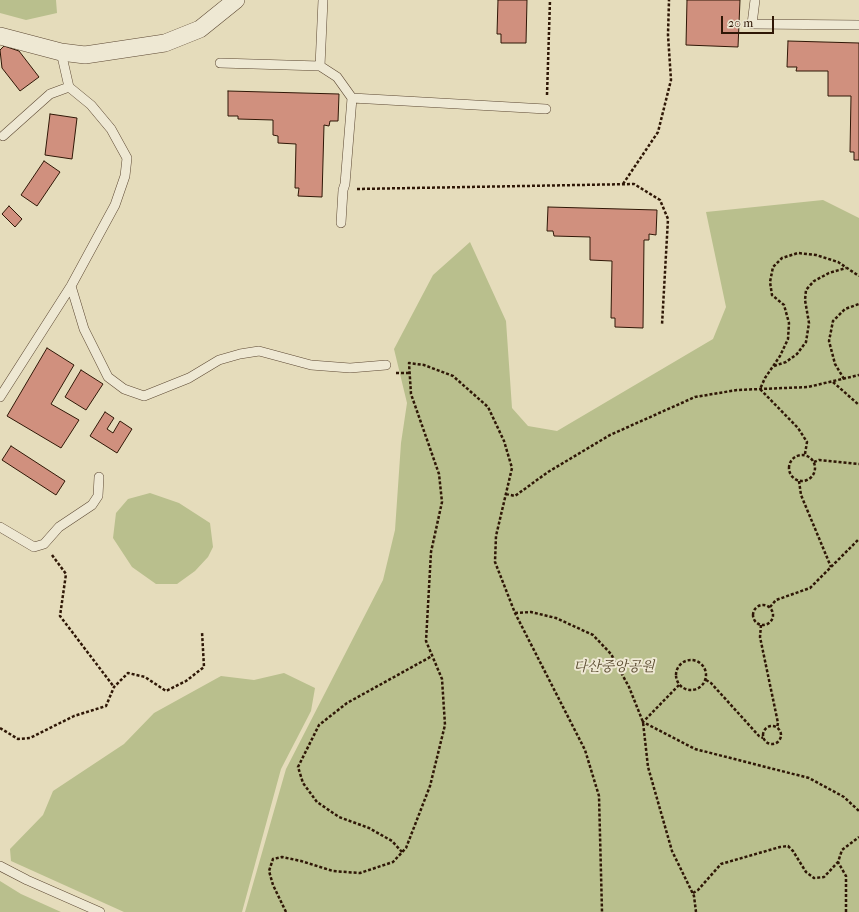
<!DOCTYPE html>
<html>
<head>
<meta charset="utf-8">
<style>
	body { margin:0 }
	#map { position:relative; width:859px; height:912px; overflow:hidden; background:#e5dcbb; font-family:"IM FELL French Canon",serif }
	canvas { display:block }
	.scale { position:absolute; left:721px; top:16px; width:53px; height:18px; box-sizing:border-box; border:2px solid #2f1706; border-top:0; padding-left:5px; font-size:12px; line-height:14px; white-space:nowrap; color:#2f1706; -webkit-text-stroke:3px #eee8d3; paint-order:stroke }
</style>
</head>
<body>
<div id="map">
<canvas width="859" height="912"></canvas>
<div class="scale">20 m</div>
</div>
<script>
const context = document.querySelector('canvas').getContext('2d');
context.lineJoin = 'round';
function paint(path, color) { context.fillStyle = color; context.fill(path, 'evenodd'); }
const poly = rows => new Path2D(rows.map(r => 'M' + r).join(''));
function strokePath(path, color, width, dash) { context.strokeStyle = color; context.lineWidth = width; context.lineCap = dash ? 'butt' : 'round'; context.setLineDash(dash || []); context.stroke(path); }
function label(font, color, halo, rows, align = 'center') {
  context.font = font + ' "IM FELL French Canon","Noto Serif KR",serif'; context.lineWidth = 4; context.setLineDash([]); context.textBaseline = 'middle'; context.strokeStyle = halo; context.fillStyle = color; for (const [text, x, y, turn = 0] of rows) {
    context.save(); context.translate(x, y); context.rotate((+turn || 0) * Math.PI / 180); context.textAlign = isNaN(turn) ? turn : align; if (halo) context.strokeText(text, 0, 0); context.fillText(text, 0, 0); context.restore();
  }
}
const green = poly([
	[0,0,56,0,57,13,26,20,0,13],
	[823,200,859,218,859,912,245,912,286,769,383,580,395,530,401,443,407,403,394,349,433,275,470,242,506,321,512,408,528,426,557,431,713,339,726,307,706,212],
	[150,493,179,503,210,523,213,547,208,557,195,571,177,584,156,584,132,567,113,538,116,513,128,499],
	[284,673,315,688,311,711,281,769,242,912,124,912,11,861,10,849,43,815,53,791,124,744,154,713,221,676,254,680],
	[0,881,21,894,61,912,0,912]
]);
const building = poly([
	[498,0,527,0,526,43,501,43,501,34,497,34,498,0],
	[687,0,740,0,738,47,686,45,687,0],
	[788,41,859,43,859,160,854,160,854,152,850,152,851,96,828,96,828,71,796,71,797,67,787,67,788,41],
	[4,46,19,51,39,77,20,91,2,68,0,50,4,46],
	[228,91,339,94,338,121,330,121,329,126,324,125,322,197,298,196,299,188,295,188,296,144,278,143,278,136,273,135,273,120,238,119,238,116,228,116,228,91],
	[50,114,77,118,72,159,45,155,50,114],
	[44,161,60,172,37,206,21,195,44,161],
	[9,206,22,219,15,227,2,214,9,206],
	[548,207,657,210,656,235,649,234,649,240,644,240,643,328,615,327,615,318,611,318,612,261,590,260,590,237,554,236,553,231,547,231,548,207],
	[47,348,74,365,51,404,79,420,61,448,7,416,47,348],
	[81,370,103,384,86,410,65,397,81,370],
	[105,412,114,418,107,429,113,433,120,421,132,429,117,453,90,436,105,412],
	[11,446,65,481,56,495,2,460,11,446]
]);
const path = poly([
	[547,95,550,0],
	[623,184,658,132,671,80,668,35,669,0],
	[357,189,634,184,660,200,668,219,662,325],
	[774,366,786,362,797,354,806,342,809,323,805,300,806,290,814,281,829,273,846,268],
	[396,373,410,373],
	[844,379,835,364,829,341,833,321,845,309,859,304],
	[833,382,859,405],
	[805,454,807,442,798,428,760,389,765,378,780,356,788,339,789,323,784,305,772,295,770,282,773,267,782,258,798,253,816,255,838,262,859,276],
	'789 468a13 13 0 1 1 26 0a13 13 0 1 1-26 0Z',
	[814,462,819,460,859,464],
	[799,481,801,495,831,567],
	[506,494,515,496,548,472,610,435,695,397,737,390,808,387,859,375],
	[52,555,66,574,60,616,114,687],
	'753 615a10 10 0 1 1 20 0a10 10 0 1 1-20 0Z',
	[770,607,776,600,810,588,859,539],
	[515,613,531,612,556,618,593,635,611,654,629,687,643,722,648,767,672,851,694,896,696,912],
	[761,625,760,637,778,723,777,728],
	'676 675a15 15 0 1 1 30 0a15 15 0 1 1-30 0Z',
	[706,680,711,683,759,736,763,738],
	[679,685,643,722,695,749,809,778,844,797,859,811],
	'763 735a9 9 0 1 1 18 0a9 9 0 1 1-18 0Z',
	[0,728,18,739,30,738,74,716,106,706,114,687,128,673,145,677,166,691,186,681,204,667,202,632],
	[402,852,392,841,369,828,339,817,317,802,303,783,298,767,319,725,347,703,432,656],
	[693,893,698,890,721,864,780,847,788,846,793,851,806,872,814,878,824,877,838,862],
	[286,912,273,885,269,871,273,859,282,857,301,861,333,871,360,873,393,862,406,848,430,786,445,725,442,679,426,641,431,552,442,502,439,474,411,394,409,363,424,365,453,376,488,407,504,441,512,468,496,536,495,562,515,613,585,750,599,796,602,912],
	[846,912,846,876,838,862,842,850,859,837]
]);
const lane = poly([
	[755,0,752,24,859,25],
	[220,63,320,66,337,77,352,98,345,184,343,190,341,223],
	[320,66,323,0],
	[352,98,546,109],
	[3,136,50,94,69,87],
	[71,286,84,329,108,377,124,389,144,396,189,378,219,360,240,354,259,351,311,365,350,368,386,365],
	[0,397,71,286,115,205,125,176,127,158,111,129,91,105,69,87,61,52],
	[0,527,34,547,44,544,59,527,92,505,98,496,99,477],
	[0,866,27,880,100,912]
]);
const street = poly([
	[0,36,61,52,85,55,165,43,200,29,236,0]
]);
const parkNames = [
	["다산중앙공원",614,668]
];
paint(green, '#b9bf8d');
paint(building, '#d0907e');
strokePath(building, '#2f1706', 1);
strokePath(lane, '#5c4833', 10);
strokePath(street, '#5c4833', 18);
strokePath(path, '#2f1706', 2.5, [3, 2]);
strokePath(lane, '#eee8d3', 9);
strokePath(street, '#eee8d3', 17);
label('italic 14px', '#58492e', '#eee8d3', parkNames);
</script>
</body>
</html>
